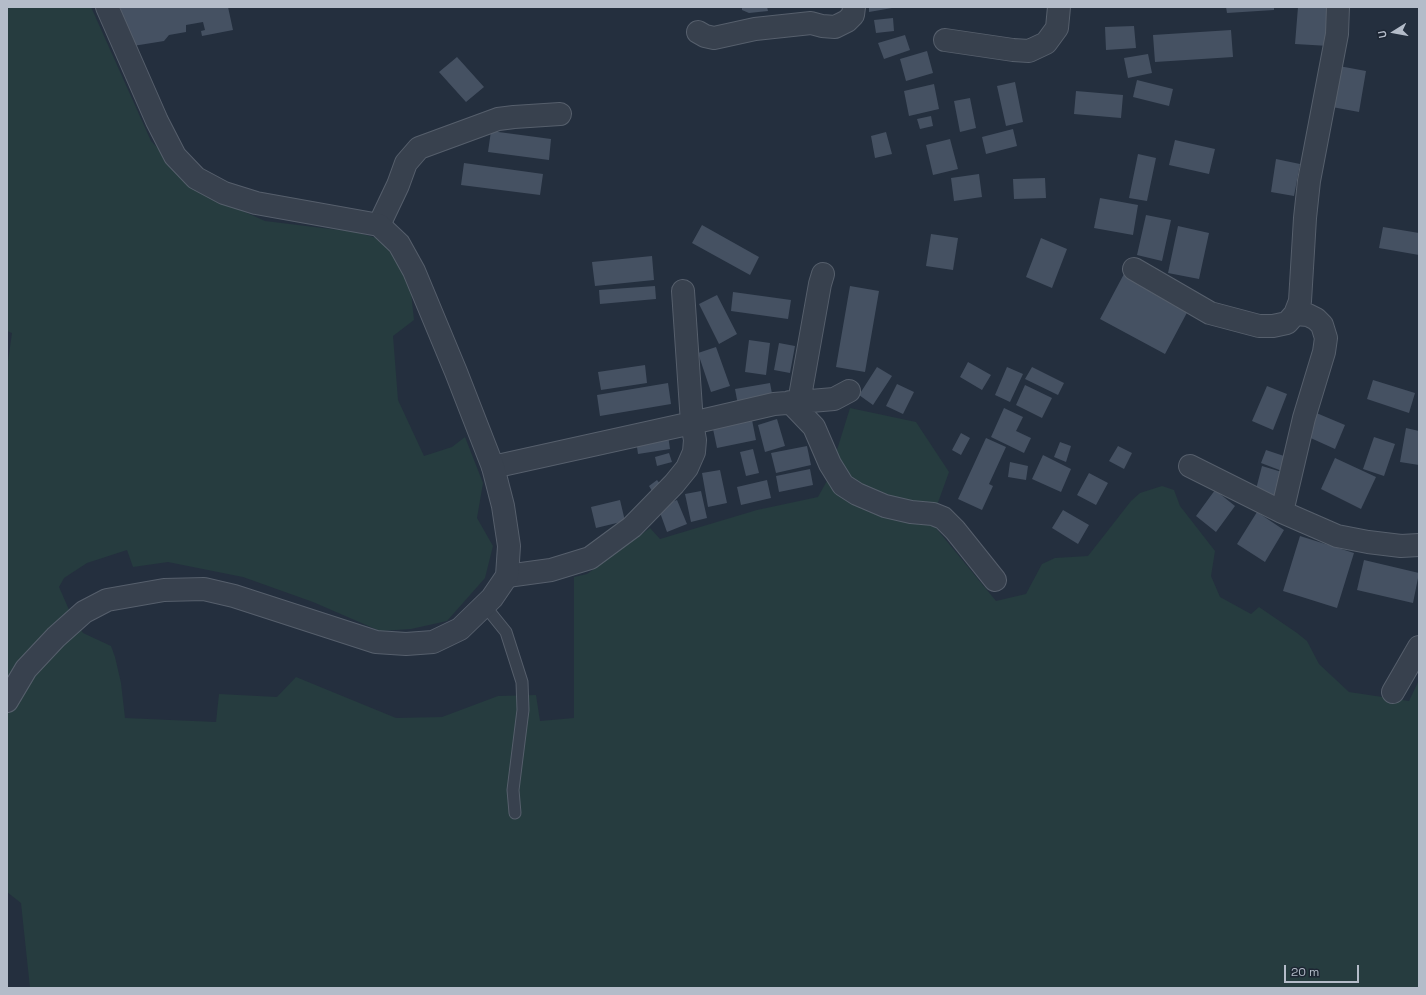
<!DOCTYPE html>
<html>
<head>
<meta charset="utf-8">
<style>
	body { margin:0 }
	#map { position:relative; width:1426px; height:995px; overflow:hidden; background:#242f3e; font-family:"Space Grotesk",sans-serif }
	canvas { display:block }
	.frame { position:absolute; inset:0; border:8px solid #b4bcc9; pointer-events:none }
	.north { position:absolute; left:1374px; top:12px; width:40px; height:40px; -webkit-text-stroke:3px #1d2633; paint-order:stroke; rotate:259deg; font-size:11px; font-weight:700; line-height:16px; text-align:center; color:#b4bcc9 }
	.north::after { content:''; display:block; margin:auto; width:14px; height:18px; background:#b4bcc9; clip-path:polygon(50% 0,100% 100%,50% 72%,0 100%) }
	.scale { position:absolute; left:1284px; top:965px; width:75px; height:18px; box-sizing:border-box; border:2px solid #b4bcc9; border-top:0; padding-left:5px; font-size:12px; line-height:14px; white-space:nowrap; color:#b4bcc9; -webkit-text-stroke:3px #1d2633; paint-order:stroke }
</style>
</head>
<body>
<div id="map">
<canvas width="1426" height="995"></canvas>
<div class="frame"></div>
<div class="north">U</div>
<div class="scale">20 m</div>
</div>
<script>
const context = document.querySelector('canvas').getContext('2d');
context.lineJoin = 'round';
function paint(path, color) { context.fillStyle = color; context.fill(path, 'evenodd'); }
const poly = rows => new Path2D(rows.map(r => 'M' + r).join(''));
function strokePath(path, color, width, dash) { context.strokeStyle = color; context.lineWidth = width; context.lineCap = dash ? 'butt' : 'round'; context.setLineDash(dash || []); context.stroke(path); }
const green = poly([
	[7,7,91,7,151,141,200,192,265,221,355,232,384,240,409,273,414,320,393,336,398,400,424,456,452,447,465,437,483,483,477,518,493,546,485,578,447,621,411,629,380,631,313,602,243,577,168,562,133,567,127,550,87,563,64,578,59,587,70,612,83,633,111,646,115,657,121,683,125,718,216,722,219,694,277,697,296,677,396,718,442,717,498,696,536,695,540,721,574,718,574,577,587,574,650,528,660,539,757,510,818,497,828,479,850,408,916,422,949,472,931,522,996,601,1026,594,1042,564,1055,558,1088,556,1131,501,1140,493,1162,486,1174,490,1180,506,1215,551,1211,576,1220,597,1251,614,1259,607,1297,633,1307,641,1319,664,1349,692,1409,701,1419,680,1419,988,30,988,21,903,7,892,7,368,12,333,7,331]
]);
const building = poly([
	[120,7,228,7,233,30,202,36,201,31,205,30,203,22,186,25,186,32,169,35,164,41,133,46,118,12,121,11],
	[742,7,767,7,768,11,749,13,742,10],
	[869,7,892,7,892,8,869,12],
	[1226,7,1274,7,1274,10,1227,13],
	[1298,7,1332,8,1329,46,1295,44],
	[893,18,894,31,876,33,874,20],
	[1134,26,1136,48,1106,50,1105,27],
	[1231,30,1233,57,1155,62,1153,35],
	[905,35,910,50,884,59,878,43],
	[927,51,933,73,906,81,900,59],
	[1148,54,1152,73,1128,78,1124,58],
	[457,57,484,87,466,102,439,72],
	[1339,66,1366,71,1359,112,1332,107],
	[1137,80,1173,89,1169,106,1133,97],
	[1015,82,1023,122,1006,126,997,86],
	[934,84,939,109,909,116,904,91],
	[1076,91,1123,95,1121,118,1074,114],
	[970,98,976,128,960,132,954,101],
	[931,116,933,126,920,129,917,119],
	[1013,129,1017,146,986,154,982,137],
	[491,131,551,139,549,160,488,152],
	[886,132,892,154,875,158,871,136],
	[950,139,958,169,933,175,926,145],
	[1175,140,1215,149,1209,174,1169,165],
	[1138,154,1156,158,1147,201,1129,198],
	[1276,159,1300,164,1294,196,1271,192],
	[464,163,543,174,540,195,461,185],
	[979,174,982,197,954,201,951,178],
	[1045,178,1046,198,1014,199,1013,179],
	[1100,198,1138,205,1133,235,1094,228],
	[1146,215,1171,220,1162,261,1137,255],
	[702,225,759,257,750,275,692,243],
	[1178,226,1209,233,1199,279,1168,273],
	[1383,227,1419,233,1419,255,1379,248],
	[931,234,958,238,953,270,926,266],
	[1041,238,1067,249,1052,288,1026,277],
	[652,256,654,280,595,286,592,262],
	[1125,272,1190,307,1165,354,1100,319],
	[655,286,656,299,600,304,599,290],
	[850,286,879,291,865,372,836,367],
	[733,292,791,300,788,319,731,311],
	[717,295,737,334,719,344,699,304],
	[749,340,770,343,766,375,745,372],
	[779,343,795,346,790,373,774,370],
	[716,347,730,386,711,392,698,353],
	[968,362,991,375,982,390,960,377],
	[645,365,647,383,601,390,598,372],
	[877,367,892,376,873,405,859,395],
	[1007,367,1023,374,1010,402,995,395],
	[1032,367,1064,383,1058,395,1025,379],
	[1373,380,1415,393,1409,413,1367,399],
	[668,383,671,404,600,416,597,395],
	[770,383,773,399,738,405,735,389],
	[897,384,914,392,903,414,886,406],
	[1025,385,1052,398,1042,418,1016,405],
	[1267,386,1287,394,1273,430,1252,421],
	[1004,408,1023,417,1016,431,1031,438,1024,453,991,437],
	[1314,412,1345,425,1335,449,1304,435],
	[777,419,785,446,765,452,758,425],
	[752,420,756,440,717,448,713,429],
	[1406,428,1419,431,1419,465,1400,462],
	[961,433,970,438,961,455,952,450],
	[668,435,670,449,638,454,636,440],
	[1374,437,1395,444,1384,476,1363,469],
	[986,438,1006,447,989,484,993,486,982,510,958,499],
	[1060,442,1071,446,1066,462,1054,457],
	[807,446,811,465,776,473,771,453],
	[1118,446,1132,453,1124,469,1109,461],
	[753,449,759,473,746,476,740,452],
	[1266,450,1287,457,1282,471,1261,463],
	[669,453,672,462,657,466,655,457],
	[1043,455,1071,469,1061,492,1032,479],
	[1335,458,1376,477,1361,509,1321,489],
	[1010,462,1028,466,1026,480,1008,477],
	[1262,466,1285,473,1277,500,1255,493],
	[810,469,813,485,779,492,776,476],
	[720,470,727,503,708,507,702,473],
	[1089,473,1108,483,1096,505,1077,495],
	[657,480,661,485,652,491,649,486],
	[767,480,771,498,741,505,737,487],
	[1215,490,1235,506,1216,532,1196,516],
	[701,491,707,518,691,522,685,494],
	[620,500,625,521,596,528,591,507],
	[677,500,687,524,667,532,658,507],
	[1063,510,1089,525,1078,544,1052,528],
	[1257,512,1284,530,1265,562,1237,544],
	[1300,536,1354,553,1337,608,1283,591],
	[1364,560,1419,573,1413,603,1357,590]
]);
const service = poly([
	[485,606,506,632,522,682,523,710,513,790,515,813]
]);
const minor = poly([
	[698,32,705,36,714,38,755,29,811,23,822,26,835,27,847,21,853,15,854,7],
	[945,40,1013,50,1029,51,1046,43,1057,28,1059,7],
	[379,225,398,185,406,163,419,148,498,119,514,117,560,114],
	[1134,269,1210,313,1259,326,1273,326,1287,323,1295,314,1300,301,1305,218,1309,181,1337,34,1338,7],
	[790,402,814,427,830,464,843,485,857,494,885,506,911,512,933,514,943,518,955,530,995,580],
	[799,402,834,399,849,391],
	[1190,466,1282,512,1337,536,1368,542,1401,546,1419,545],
	[493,467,692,423,683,291],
	[1282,512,1304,418,1324,352,1326,338,1322,325,1316,319,1308,315,1295,314],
	[507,576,551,570,590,558,632,527,674,484,687,468,694,452,695,440,692,423,774,404,799,402,820,284,823,274],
	[1393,692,1419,647]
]);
const tertiary = poly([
	[7,701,26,669,56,637,84,612,107,600,164,590,204,589,234,596,376,642,406,644,433,642,460,629,492,598,507,576,509,546,503,506,493,467,456,372,414,271,399,244,379,225,256,203,224,193,196,178,175,156,157,121,107,7]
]);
paint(green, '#263c3f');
paint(building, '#455162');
strokePath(service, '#565f6c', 13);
strokePath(minor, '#565f6c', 24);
strokePath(tertiary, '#565f6c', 24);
strokePath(service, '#38414e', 11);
strokePath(minor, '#38414e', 22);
strokePath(tertiary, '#38414e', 22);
</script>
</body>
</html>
